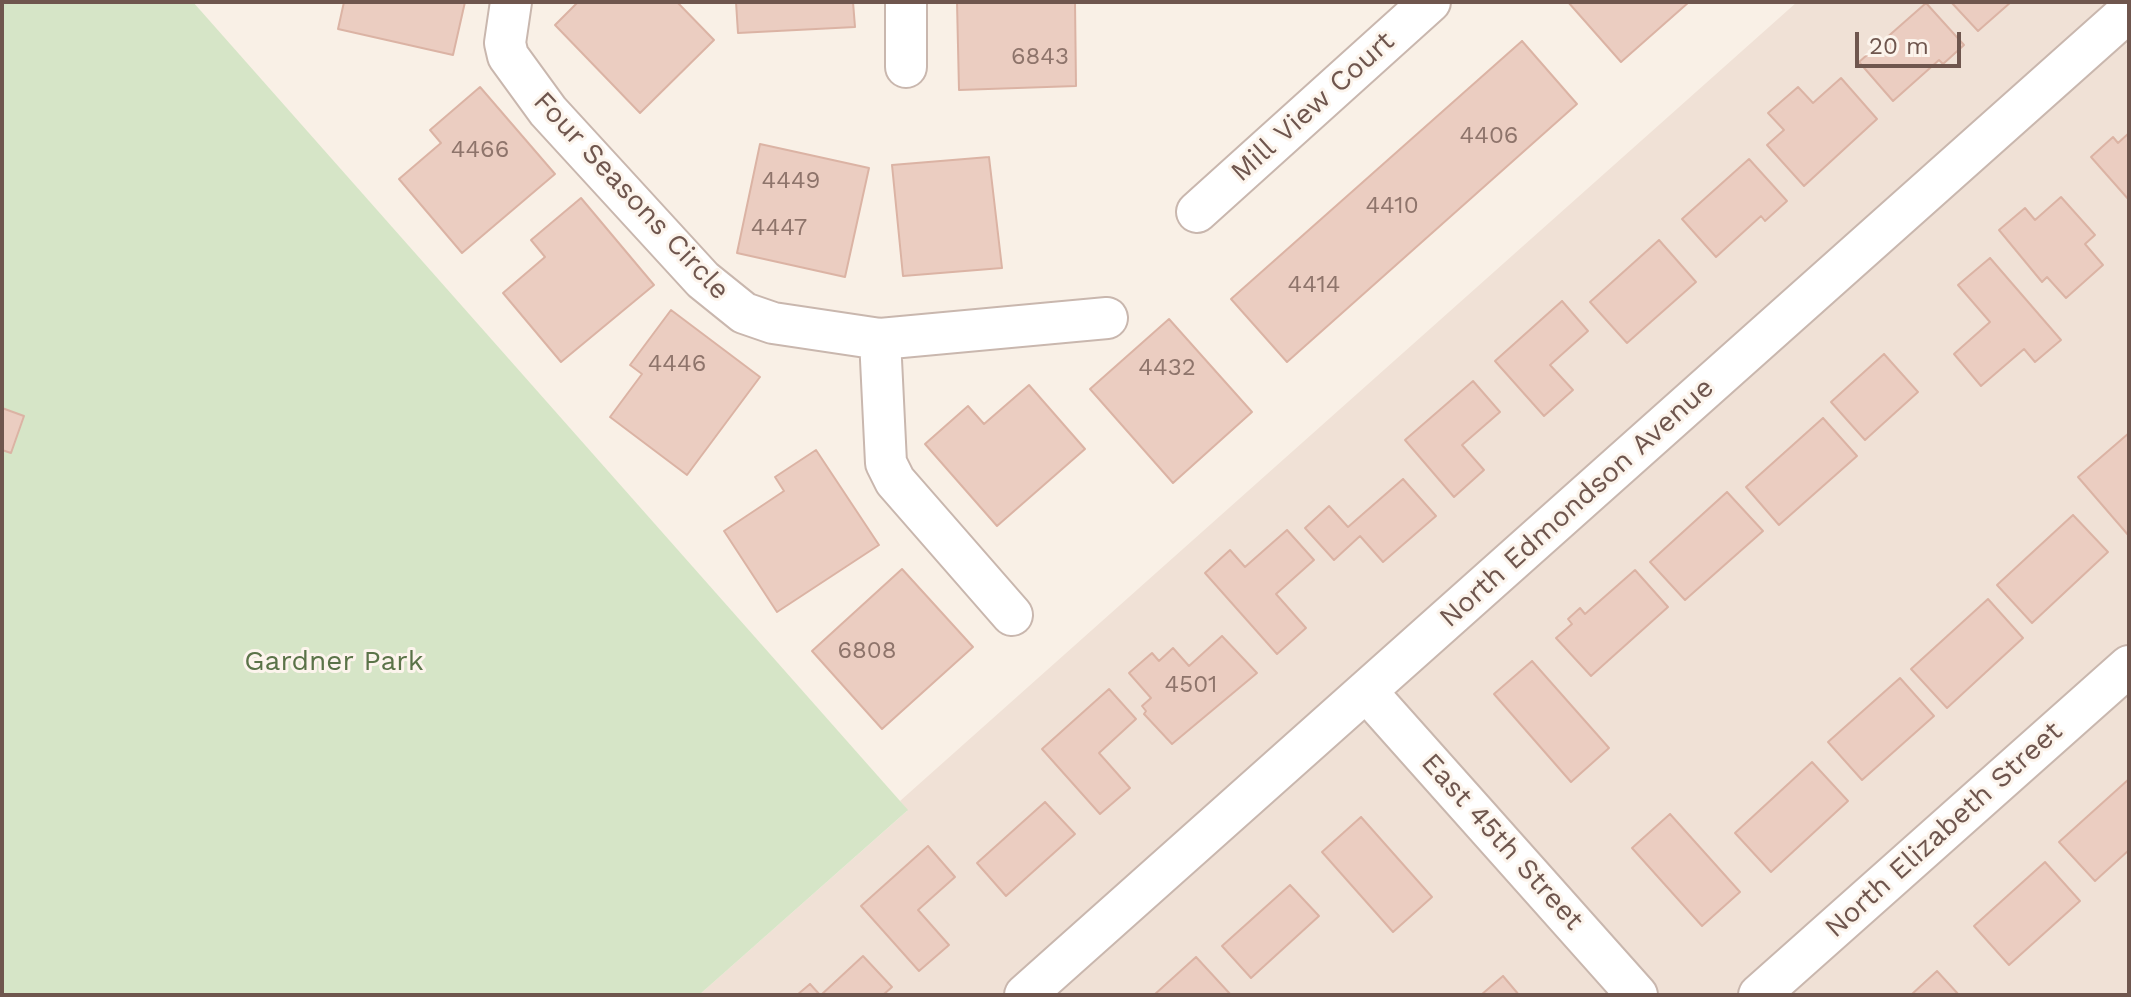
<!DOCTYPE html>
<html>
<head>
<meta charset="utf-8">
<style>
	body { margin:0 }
	#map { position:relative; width:2131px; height:997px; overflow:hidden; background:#f9f0e6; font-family:"Work Sans",sans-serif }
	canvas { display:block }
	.frame { position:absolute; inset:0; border:4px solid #6f564e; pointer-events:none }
	.scale { position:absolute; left:1855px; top:32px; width:106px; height:36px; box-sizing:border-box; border:4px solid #6f564e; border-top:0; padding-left:10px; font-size:24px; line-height:28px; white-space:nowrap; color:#6f564e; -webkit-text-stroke:6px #fcf4ec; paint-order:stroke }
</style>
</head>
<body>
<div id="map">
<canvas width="2131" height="997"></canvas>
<div class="frame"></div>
<div class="scale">20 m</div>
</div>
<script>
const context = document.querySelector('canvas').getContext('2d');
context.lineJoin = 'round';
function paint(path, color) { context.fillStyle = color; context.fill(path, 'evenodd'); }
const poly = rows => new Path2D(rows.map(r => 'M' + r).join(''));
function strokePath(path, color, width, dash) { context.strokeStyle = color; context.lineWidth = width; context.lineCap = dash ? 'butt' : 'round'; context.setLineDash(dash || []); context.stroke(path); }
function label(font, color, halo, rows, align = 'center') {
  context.font = font + ' "Work Sans",sans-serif'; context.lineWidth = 6; context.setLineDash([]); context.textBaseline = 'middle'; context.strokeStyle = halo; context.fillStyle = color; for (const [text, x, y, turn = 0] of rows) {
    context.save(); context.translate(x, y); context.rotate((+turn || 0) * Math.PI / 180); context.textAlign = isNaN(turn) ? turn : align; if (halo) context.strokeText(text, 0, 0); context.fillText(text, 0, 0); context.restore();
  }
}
const residential = poly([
	[1797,2,2129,2,2129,995,699,995,907,811,900,801]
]);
const green = poly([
	[2,2,193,2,908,810,699,995,2,995]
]);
const building = poly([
	[344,2,465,2,453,55,338,29,344,2],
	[578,2,677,2,714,40,640,113,555,25,578,2],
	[736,2,853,2,855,27,738,33,736,2],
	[957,2,1075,2,1076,86,959,90,957,2],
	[1568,2,1689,2,1621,62,1568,2],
	[1951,2,2011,2,1978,31,1951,2],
	[1926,3,1964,45,1943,64,1939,60,1893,101,1859,62,1926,3],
	[1522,41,1577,104,1287,362,1231,299,1522,41],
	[1841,78,1877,119,1804,186,1767,145,1784,130,1768,113,1798,87,1813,103,1841,78],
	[480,87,555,174,462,253,399,179,441,143,430,130,480,87],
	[2129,133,2129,200,2091,157,2113,137,2118,143,2129,133],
	[760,144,869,168,845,277,737,253,760,144],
	[989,157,1002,268,903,276,892,165,989,157],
	[1749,159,1787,201,1765,221,1761,216,1716,257,1682,219,1749,159],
	[2061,197,2095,235,2085,244,2103,265,2066,298,2047,277,2042,282,1999,230,2025,208,2035,220,2061,197],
	[581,198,654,285,561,362,503,293,545,257,531,240,581,198],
	[1659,240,1696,282,1627,343,1590,302,1659,240],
	[1990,258,2061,340,2035,362,2024,349,1981,386,1954,354,1990,322,1958,285,1990,258],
	[1562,301,1588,331,1550,365,1573,390,1544,416,1495,361,1562,301],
	[671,310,760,377,687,475,610,417,642,374,630,365,671,310],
	[1169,319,1252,412,1173,483,1090,389,1169,319],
	[1884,354,1918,392,1865,440,1831,402,1884,354],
	[1473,381,1500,412,1462,445,1484,470,1454,497,1405,440,1473,381],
	[1029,385,1085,449,997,526,925,444,968,406,984,424,1029,385],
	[2,408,24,416,11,453,2,450,2,408],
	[1823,418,1857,456,1779,525,1746,487,1823,418],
	[2129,433,2129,536,2078,477,2129,433],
	[816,450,879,545,777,612,724,531,784,491,775,477,816,450],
	[1403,479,1436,516,1383,562,1360,536,1334,560,1305,528,1329,506,1348,527,1403,479],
	[1727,492,1763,531,1685,600,1650,562,1727,492],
	[2073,515,2108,552,2032,623,1997,585,2073,515],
	[1287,530,1314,560,1276,594,1306,628,1277,654,1205,573,1230,550,1245,567,1287,530],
	[902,569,973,647,882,729,812,651,902,569],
	[1635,570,1668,607,1591,676,1556,638,1572,624,1568,619,1580,608,1585,614,1635,570],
	[1988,599,2023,638,1947,708,1911,669,1988,599],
	[1222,636,1257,673,1172,744,1144,714,1146,711,1142,706,1151,698,1129,673,1152,653,1159,661,1173,648,1189,666,1222,636],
	[1532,661,1609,748,1571,782,1494,694,1532,661],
	[1900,678,1934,716,1862,780,1828,742,1900,678],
	[1109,689,1136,719,1099,753,1130,788,1100,814,1042,749,1109,689],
	[1812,762,1848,801,1771,872,1735,833,1812,762],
	[2129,779,2129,850,2095,881,2059,842,2129,779],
	[1045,802,1075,834,1006,896,977,863,1045,802],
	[1670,814,1740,892,1702,926,1632,848,1670,814],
	[1361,817,1432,897,1393,932,1322,852,1361,817],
	[928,846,955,877,918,910,949,945,919,971,861,906,928,846],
	[2045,862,2080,901,2009,965,1974,926,2045,862],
	[1290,885,1319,916,1251,978,1222,946,1290,885],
	[863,956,892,987,883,995,821,995,863,956],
	[1196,957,1231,995,1154,995,1196,957],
	[1937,971,1959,995,1911,995,1937,971],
	[1503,976,1519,995,1481,995,1503,976],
	[810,984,820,995,797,995,810,984]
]);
const minor = poly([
	[511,2,505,43,508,56,548,111,703,280,744,313,773,323,880,339,1107,318],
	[906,2,906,67],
	[1197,212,1430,2],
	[880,339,886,463,895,481,1012,615],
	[1366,691,1637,995],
	[1025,995,2129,11],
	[1759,995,2129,666]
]);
const numberNames = [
	["6843",1040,57],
	["4406",1489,136],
	["4466",480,150],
	["4449",791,181],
	["4410",1392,206],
	["4447",779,228],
	["4414",1314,285],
	["4446",677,364],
	["4432",1167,368],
	["6808",867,651],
	["4501",1191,685]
];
const streetNames = [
	["Mill View Court",1313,107,-42],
	["Four Seasons Circle",631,196,47],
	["North Edmondson Avenue",1577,503,-42],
	["North Elizabeth Street",1944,830,-42],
	["East 45th Street",1502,842,48]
];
const parkNames = [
	["Gardner Park",334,662]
];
paint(residential, '#f0e1d6');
paint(green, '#d6e5c7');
paint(building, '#ebcdc1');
strokePath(building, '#dbb3a4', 2);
strokePath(minor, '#c9b7ae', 44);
strokePath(minor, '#fff', 40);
label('24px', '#8e746b', null, numberNames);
label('28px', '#6f564e', '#fcf4ec', streetNames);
label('28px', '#5a7348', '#fcf4ec', parkNames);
</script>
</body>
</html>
